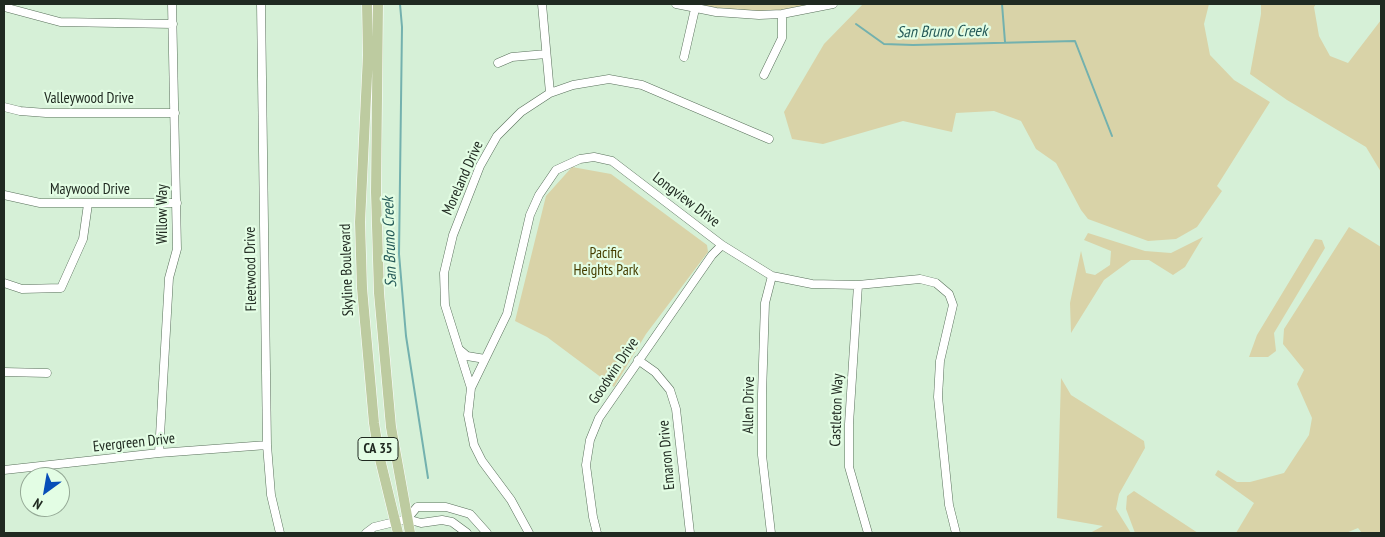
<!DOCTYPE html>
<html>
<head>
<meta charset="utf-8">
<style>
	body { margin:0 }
	#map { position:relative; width:1385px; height:537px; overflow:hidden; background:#d6f0d7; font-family:"PT Sans Narrow",sans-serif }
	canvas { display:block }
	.frame { position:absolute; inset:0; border:5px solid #202a21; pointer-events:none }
	.north { position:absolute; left:20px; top:467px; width:50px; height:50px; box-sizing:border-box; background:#e3fde4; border:1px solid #95a996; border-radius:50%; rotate:212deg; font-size:14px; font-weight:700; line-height:20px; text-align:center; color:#202a21 }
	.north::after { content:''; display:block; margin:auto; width:18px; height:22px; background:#074eb8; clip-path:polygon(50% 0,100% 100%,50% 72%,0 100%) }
</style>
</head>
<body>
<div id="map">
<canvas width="1385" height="537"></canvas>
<div class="frame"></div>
<div class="north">N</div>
</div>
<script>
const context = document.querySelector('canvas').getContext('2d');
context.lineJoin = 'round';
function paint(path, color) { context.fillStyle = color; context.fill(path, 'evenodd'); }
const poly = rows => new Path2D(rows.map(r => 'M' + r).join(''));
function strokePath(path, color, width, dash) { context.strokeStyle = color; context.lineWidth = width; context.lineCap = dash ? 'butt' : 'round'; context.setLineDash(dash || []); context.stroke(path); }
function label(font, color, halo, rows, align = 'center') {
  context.font = font + ' "PT Sans Narrow",sans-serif'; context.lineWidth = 4.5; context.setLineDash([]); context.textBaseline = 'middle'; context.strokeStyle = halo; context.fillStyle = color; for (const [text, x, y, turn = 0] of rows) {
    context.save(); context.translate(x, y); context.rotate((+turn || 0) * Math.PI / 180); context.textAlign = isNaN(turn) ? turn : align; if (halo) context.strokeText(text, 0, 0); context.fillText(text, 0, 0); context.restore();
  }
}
const green = poly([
	[699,4,833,4,782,14,696,10],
	[863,4,1209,4,1204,24,1210,55,1234,80,1270,102,1217,186,1222,191,1197,227,1176,239,1148,241,1088,219,1081,210,1056,163,1036,149,1021,121,994,111,956,113,952,132,903,121,823,144,792,139,784,112,824,44],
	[1261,4,1316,4,1314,7,1319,36,1330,56,1348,63,1381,20,1381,172,1366,147,1287,100,1250,74,1261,14],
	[572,167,611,174,707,245,708,252,646,334,614,387,547,337,515,321,546,196],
	[1349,227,1381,247,1381,533,1362,533,1358,528,1346,533,1236,533,1254,503,1215,475,1218,470,1237,482,1250,482,1284,473,1309,435,1312,418,1297,384,1304,370,1283,344,1284,329],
	[1088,233,1145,251,1171,253,1203,237,1185,267,1173,275,1149,260,1131,260,1104,280,1071,333,1070,303,1081,251,1086,273,1095,275,1110,265,1111,251,1084,240],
	[1315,239,1322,240,1325,248,1274,333,1276,351,1268,357,1249,357,1257,335],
	[1061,378,1071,395,1144,441,1145,448,1119,494,1116,509,1131,533,1090,533,1103,526,1057,518],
	[1134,491,1198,533,1135,533,1126,509,1127,496]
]);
const stream = poly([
	[400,4,402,27,399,254,406,336,428,478],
	[1002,4,1005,42],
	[856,24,884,44,913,45,1075,41,1112,136]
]);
const minor = poly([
	[261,4,267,445,271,495,280,533],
	[542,4,550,93],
	[676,4,716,12,759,15,782,14,833,4],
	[4,7,60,22,173,24],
	[684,57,695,9],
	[498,63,512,57,546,54],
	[764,75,782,38,782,14],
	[4,107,20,111,46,113,175,113],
	[4,195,40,203,177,203],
	[4,283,22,289,61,288,83,239,88,204],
	[858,285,849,424,849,467,868,533],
	[460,350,467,356,485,359],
	[638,360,655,372,670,390,676,409,690,533],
	[4,372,47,373],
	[471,388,445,305,444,273,453,235,480,166,497,136,521,112,550,93,573,85,609,79,642,85,769,139],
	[159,453,169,278,177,249,172,4],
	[4,470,159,453,267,445],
	[407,519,417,507,446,507,470,514,487,533],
	[366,533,374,527,407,519,421,523,442,520,452,522,467,533],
	[529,533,511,500,482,461,474,445,468,415,471,388,507,314,530,215,539,195,556,170,580,159,594,157,612,161,722,245,772,276,812,284,858,285,920,279,936,283,949,294,953,305,940,361,938,397,949,505,956,533],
	[597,533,593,517,586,465,590,440,599,418,712,255,722,245],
	[771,533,762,455,762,394,765,303,772,276]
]);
const major = poly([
	[367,4,368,55,360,222,362,288,374,423,379,455,398,533],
	[378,4,376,192,379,293,391,427,410,533]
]);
const shields = [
	[378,449,40]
];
const shieldNames = [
	["CA 35",378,449]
];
const streetNames = [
	["Valleywood Drive",89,99],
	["Moreland Drive",463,178,-66],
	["Maywood Drive",90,190],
	["Longview Drive",686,200,37],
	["Willow Way",163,214,-90],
	["Fleetwood Drive",251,269,-91],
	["Skyline Boulevard",347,270,-92],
	["Goodwin Drive",614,371,-56],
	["Allen Drive",749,405,-89],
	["Castleton Way",837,410,-88],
	["Evergreen Drive",134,443,-6],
	["Emaron Drive",667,455,-95]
];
const parkNames = [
	["Pacific",606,254],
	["Heights Park",606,271]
];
const waterNames = [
	["San Bruno Creek",942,32,-1],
	["San Bruno Creek",390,242,-92]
];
paint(green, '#d9d3a8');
strokePath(stream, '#73b1ae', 2);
strokePath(minor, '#59705b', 9);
strokePath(major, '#fff', 11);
strokePath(minor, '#fff', 8);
strokePath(major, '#bdcba0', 10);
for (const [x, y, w] of shields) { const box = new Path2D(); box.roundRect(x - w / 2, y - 11.5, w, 23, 4); context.fillStyle = '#e3fde4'; context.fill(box); strokePath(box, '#202a21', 1); }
label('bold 14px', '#202a21', null, shieldNames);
label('15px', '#202a21', '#e3fde4', streetNames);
label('15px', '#453d00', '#e3fde4', parkNames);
label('italic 16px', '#245957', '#e3fde4', waterNames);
</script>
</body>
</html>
